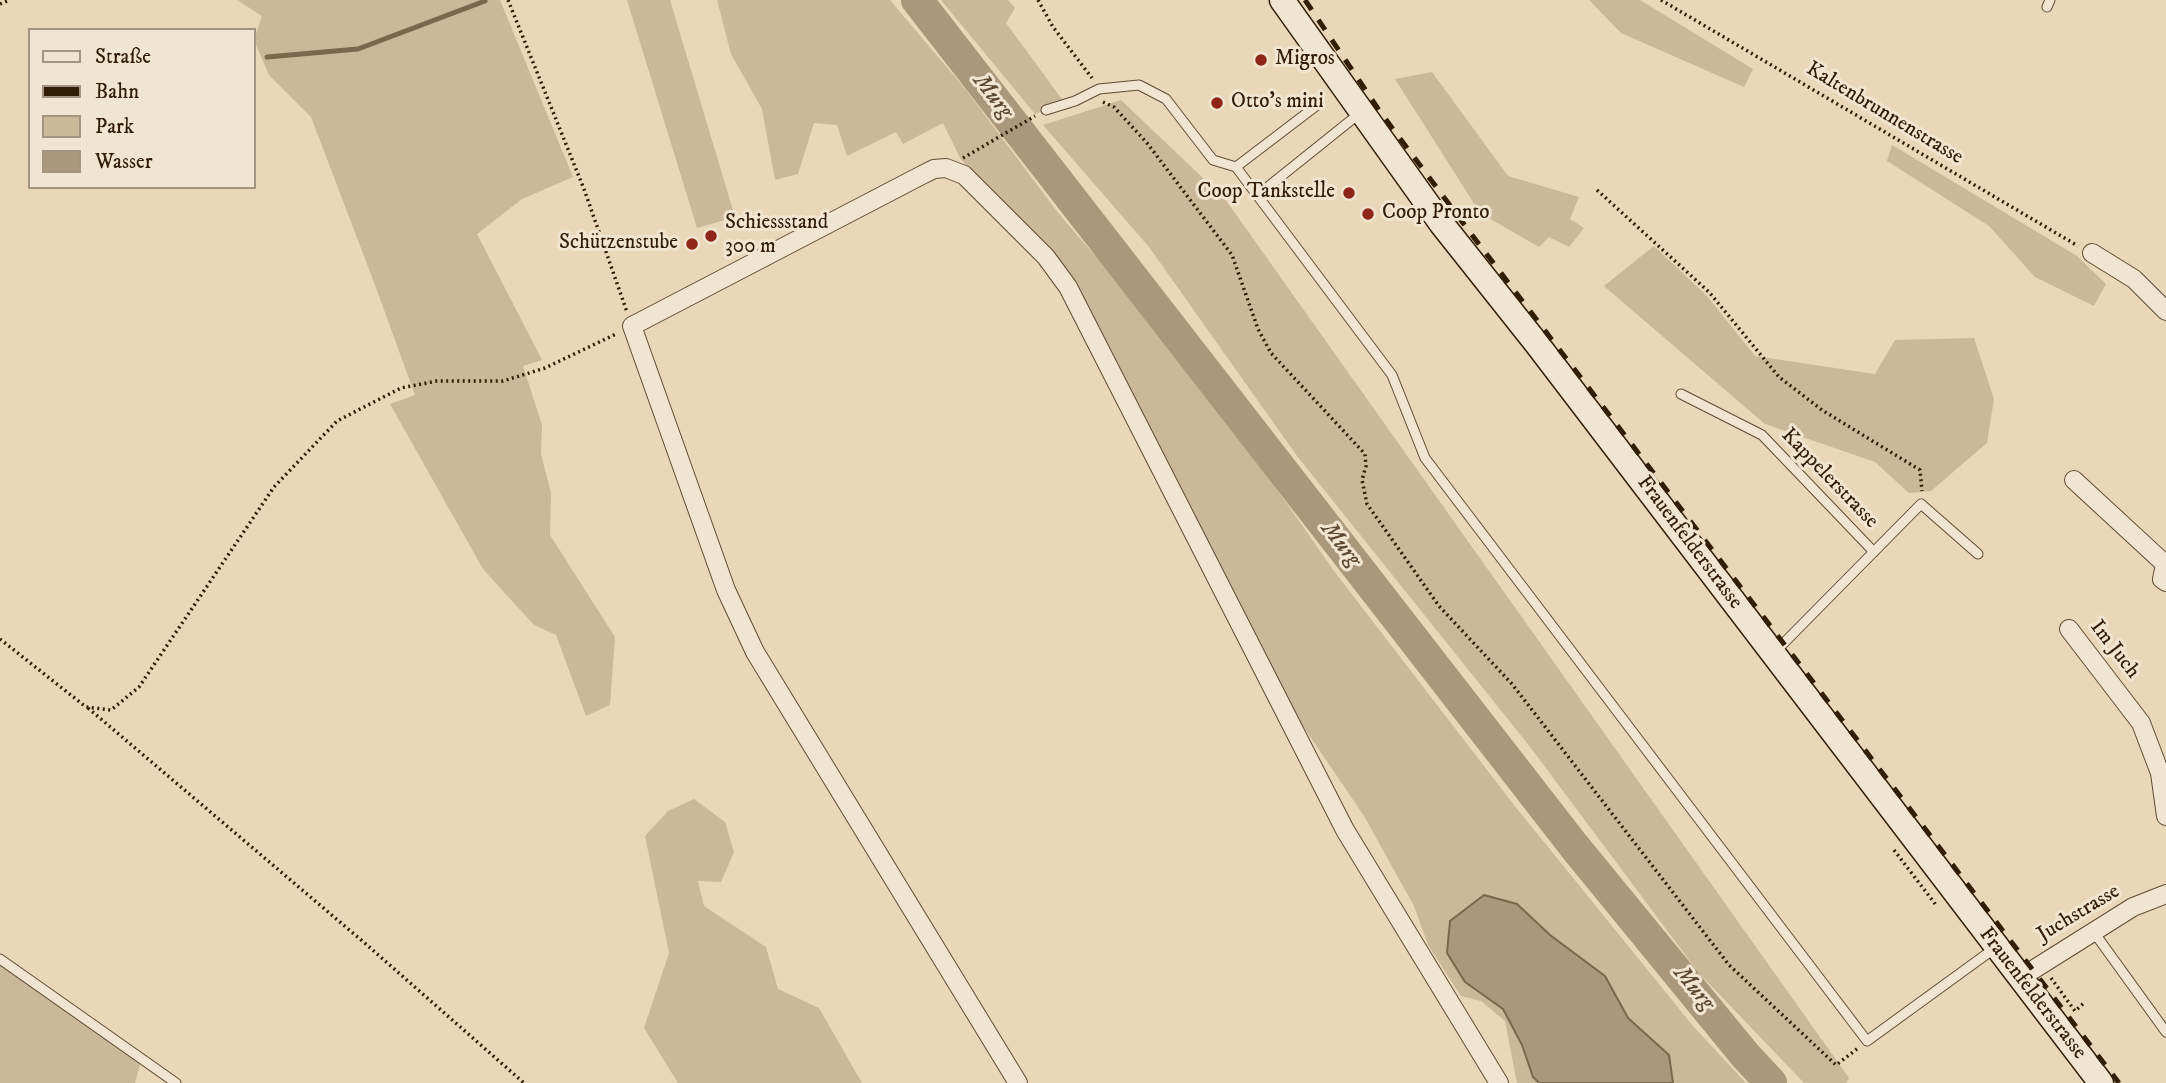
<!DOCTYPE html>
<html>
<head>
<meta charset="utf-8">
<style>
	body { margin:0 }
	#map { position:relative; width:2166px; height:1083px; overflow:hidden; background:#e8d7b8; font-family:"IM FELL DW Pica",serif }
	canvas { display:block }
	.legend { position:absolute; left:28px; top:28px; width:228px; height:161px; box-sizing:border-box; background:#f0e5d1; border:2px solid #a49580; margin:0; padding:9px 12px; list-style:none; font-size:21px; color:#321e07 }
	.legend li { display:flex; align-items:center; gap:14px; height:35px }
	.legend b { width:35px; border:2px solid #a49580 }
</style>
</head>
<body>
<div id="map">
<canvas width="2166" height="1083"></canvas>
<ul class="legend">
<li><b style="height:9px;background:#f0e5d1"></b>Straße</li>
<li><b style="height:9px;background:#321e07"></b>Bahn</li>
<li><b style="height:19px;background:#c9b89a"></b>Park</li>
<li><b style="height:19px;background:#aa987c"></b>Wasser</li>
</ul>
</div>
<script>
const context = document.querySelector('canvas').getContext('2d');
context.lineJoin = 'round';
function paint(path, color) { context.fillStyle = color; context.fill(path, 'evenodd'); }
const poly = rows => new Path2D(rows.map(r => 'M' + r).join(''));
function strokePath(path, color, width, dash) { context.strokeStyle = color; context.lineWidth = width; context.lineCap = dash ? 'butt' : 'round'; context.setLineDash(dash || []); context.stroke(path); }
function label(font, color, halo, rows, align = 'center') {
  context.font = font + ' "IM FELL DW Pica",serif'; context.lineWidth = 6; context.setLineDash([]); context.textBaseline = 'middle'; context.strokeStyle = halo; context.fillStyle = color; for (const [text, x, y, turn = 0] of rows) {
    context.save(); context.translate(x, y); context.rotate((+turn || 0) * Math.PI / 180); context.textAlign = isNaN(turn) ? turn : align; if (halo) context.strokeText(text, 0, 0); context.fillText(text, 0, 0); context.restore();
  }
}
const green = poly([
	[237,0,500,0,573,177,522,199,477,234,542,360,523,366,542,425,541,454,551,493,550,535,615,637,610,705,586,716,556,635,534,625,483,569,390,404,415,395,375,285,311,117,269,75,254,40,262,16],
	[627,0,670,0,735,217,697,228],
	[717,0,890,0,966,90,1059,214,1146,315,1264,471,1334,571,1514,805,1693,1026,1746,1083,1673,1083,1669,1055,1628,1018,1605,976,1550,935,1517,904,1465,982,1503,1009,1522,1045,1533,1077,1539,1083,1517,1083,1505,1021,1481,1001,1461,996,1428,945,1414,906,1364,816,1261,664,1099,328,960,158,943,123,903,144,896,132,847,156,837,125,814,123,798,174,775,180,762,109,731,54],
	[941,0,1008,0,1015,8,1006,23,1064,102,1035,114],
	[1589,0,1640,0,1753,69,1744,87,1621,33],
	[1432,72,1508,176,1579,197,1570,219,1584,228,1569,247,1549,237,1539,247,1480,213,1395,79],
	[1121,100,1225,199,1849,1078,1846,1083,1804,1083,1698,972,1531,748,1297,456,1149,247,1043,125],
	[1892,145,2077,256,2106,284,2094,306,2035,277,1989,226,1887,161],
	[1654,246,1707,296,1755,356,1875,374,1895,340,1974,338,1994,399,1987,443,1931,491,1909,493,1875,462,1765,424,1604,286],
	[694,799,725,822,734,852,721,882,698,881,704,906,766,947,778,989,819,1008,862,1083,678,1083,644,1028,669,953,645,836,668,811],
	[0,959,142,1058,135,1083,0,1083]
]);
const water = poly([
	[1484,895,1517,904,1550,935,1605,976,1628,1018,1669,1055,1673,1083,1539,1083,1533,1077,1522,1045,1503,1009,1465,982,1447,953,1450,921,1484,895]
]);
const stream = poly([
	[267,57,358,49,485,1]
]);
const river = poly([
	[917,0,1574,846,1745,1055,1771,1083]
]);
const path = poly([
	[508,0,584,189,627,312],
	[1038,0,1053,27,1092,78],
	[1661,0,2078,246],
	[0,4,10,0],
	[1103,102,1114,107,1147,143,1232,255,1258,329,1271,353,1365,454,1366,466,1362,480,1367,504,1439,606,1512,684,1729,965,1836,1065,1857,1049],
	[963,158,1035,116],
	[1597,190,1709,292,1779,377,1822,410,1920,470,1922,491],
	[0,639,86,707,111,710,139,687,274,487,337,421,401,388,437,381,503,381,545,368,616,334],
	[88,708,367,945,524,1083],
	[1894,850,1936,905],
	[2051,978,2075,1011,2085,1002]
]);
const service = poly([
	[2047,7,2050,0],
	[1046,110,1075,101,1099,89,1139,85,1166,99,1213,160,1236,167,1392,375,1425,458,1867,1041,1995,948],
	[1236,167,1316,106],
	[1259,194,1360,113],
	[1681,394,1762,435,1874,552],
	[1775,652,1921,504,1978,554],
	[2093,931,2166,1032],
	[0,959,176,1083]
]);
const minor = poly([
	[2092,253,2134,279,2166,311],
	[2074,480,2166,565],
	[2165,565,2162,579,2166,582],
	[2069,629,2141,723,2160,773,2166,816],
	[2020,978,2133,907,2166,894],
	[1018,1083,755,652,726,590,632,326,920,176,934,169,946,168,964,175,1046,257,1068,287,1345,830,1499,1083]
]);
const secondary = poly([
	[1282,0,1441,223,1537,344,2101,1083]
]);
const rail = poly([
	[1305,0,1381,113,1475,239,2119,1083]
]);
const markers = [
	[1261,60,7,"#8f2418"],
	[1217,103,7,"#8f2418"],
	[1349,193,7,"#8f2418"],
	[1368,214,7,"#8f2418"],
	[711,236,7,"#8f2418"],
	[692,244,7,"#8f2418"]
];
const poiNames = [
	["Migros",1275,60],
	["Otto's mini",1231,103],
	["Coop Tankstelle",1335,193,"right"],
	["Coop Pronto",1382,214],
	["Schiessstand",725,224],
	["300 m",725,248],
	["Schützenstube",678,244,"right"]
];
const streetNames = [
	["Kaltenbrunnenstrasse",1884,114,31],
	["Kappelerstrasse",1829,479,46],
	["Frauenfelderstrasse",1689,543,53],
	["Im Juch",2114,650,52],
	["Juchstrasse",2079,914,-31],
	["Frauenfelderstrasse",2032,994,52]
];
const waterNames = [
	["Murg",992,97,52],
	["Murg",1340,545,52],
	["Murg",1693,989,50]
];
paint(green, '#c9b89a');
paint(water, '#aa987c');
strokePath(water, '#7a674d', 2);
strokePath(stream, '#7a674d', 5);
strokePath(river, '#aa987c', 32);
strokePath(service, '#604c33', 11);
strokePath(minor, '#604c33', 20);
strokePath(secondary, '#321e07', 27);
strokePath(path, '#321e07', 3.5, [2, 3.5]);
strokePath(service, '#f0e5d1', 9);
strokePath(minor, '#f0e5d1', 18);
strokePath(secondary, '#f0e5d1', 24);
strokePath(rail, '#321e07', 5, [12, 12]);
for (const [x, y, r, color] of markers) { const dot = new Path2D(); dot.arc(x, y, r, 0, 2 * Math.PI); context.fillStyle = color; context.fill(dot); strokePath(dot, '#f0e5d1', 2.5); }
label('21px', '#321e07', '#f0e5d1', poiNames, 'left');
label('21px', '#321e07', '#f0e5d1', streetNames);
label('italic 23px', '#5c4930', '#f0e5d1', waterNames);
</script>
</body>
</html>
